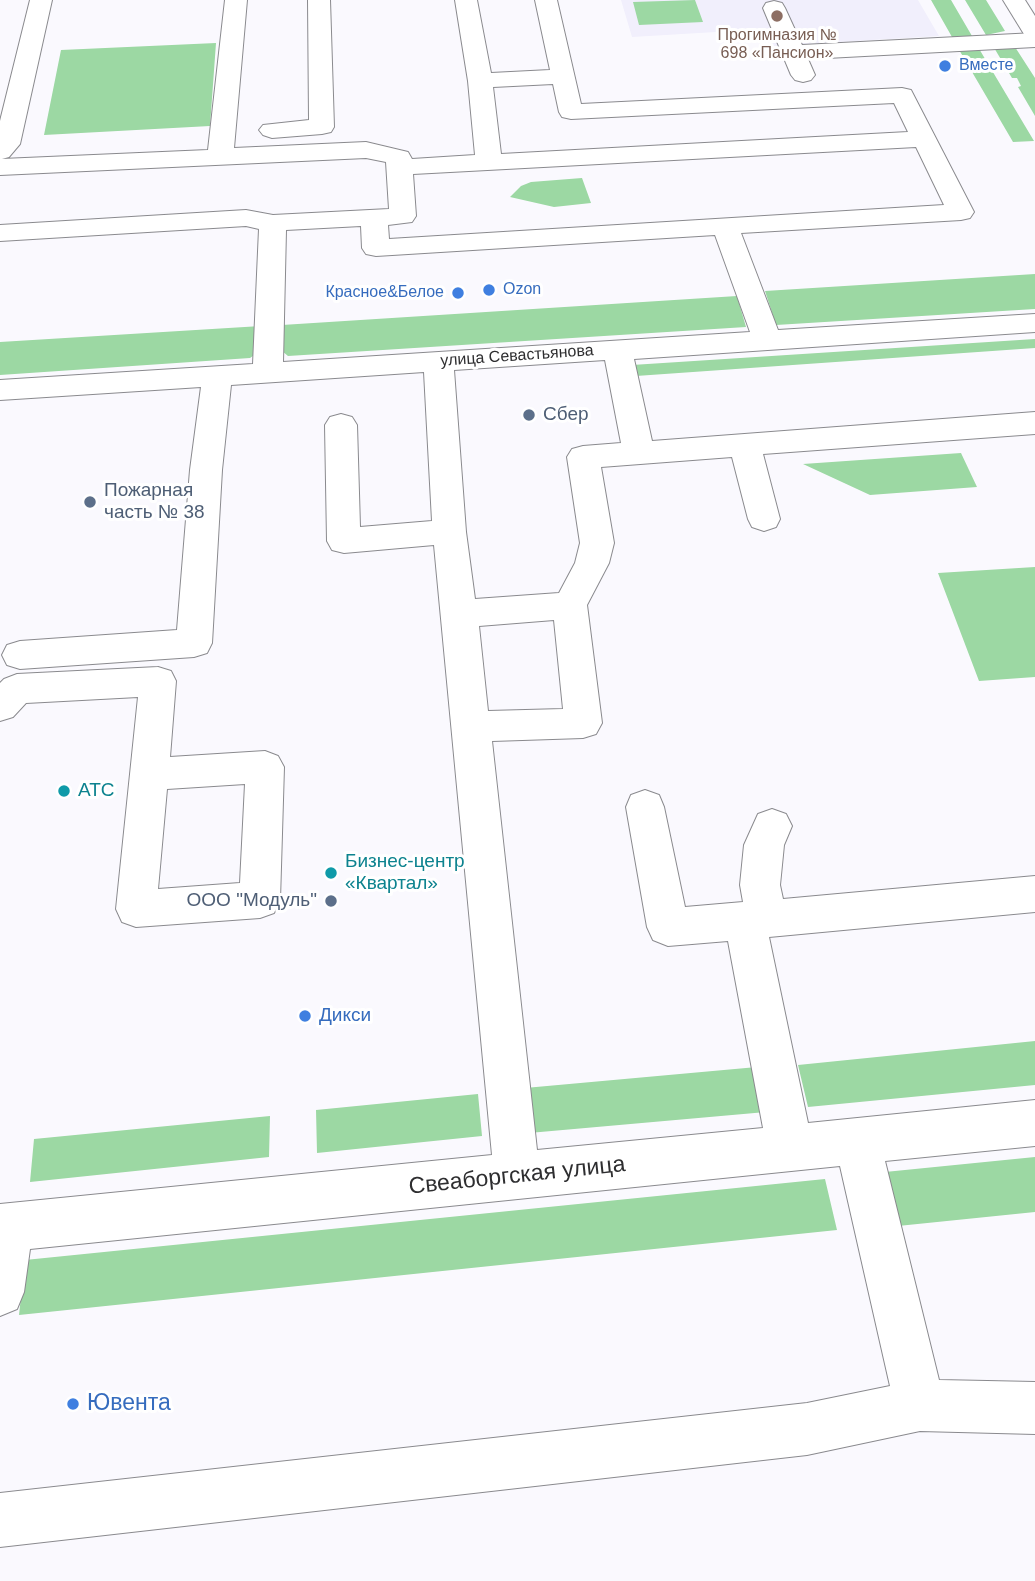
<!DOCTYPE html>
<html>
<head>
<meta charset="utf-8">
<style>
	body { margin:0 }
	canvas { display:block; background:#faf9fe }
</style>
</head>
<body>
<canvas width="1035" height="1581"></canvas>
<script>
const context = document.querySelector('canvas').getContext('2d');
context.lineJoin = 'round';
function paint(path, color) { context.fillStyle = color; context.fill(path, 'evenodd'); }
const poly = rows => new Path2D(rows.map(r => 'M' + r).join(''));
function strokePath(path, color, width, dash) { context.strokeStyle = color; context.lineWidth = width; context.lineCap = dash ? 'butt' : 'round'; context.setLineDash(dash || []); context.stroke(path); }
function label(font, color, halo, rows, align = 'center') {
  context.font = font + ' Helvetica,sans-serif'; context.lineWidth = 6; context.setLineDash([]); context.textBaseline = 'middle'; context.strokeStyle = halo; context.fillStyle = color; for (const [text, x, y, turn = 0] of rows) {
    context.save(); context.translate(x, y); context.rotate((+turn || 0) * Math.PI / 180); context.textAlign = isNaN(turn) ? turn : align; if (halo) context.strokeText(text, 0, 0); context.fillText(text, 0, 0); context.restore();
  }
}
const built = poly([
	[621,0,918,0,939,36,772,46,716,32,632,37]
]);
const green = poly([
	[695,0,703,22,639,25,633,2],
	[931,0,951,0,972,36,952,37],
	[965,0,986,0,1005,31,986,35],
	[216,43,210,126,44,135,61,50],
	[993,46,1015,47,1035,78,1035,116,1018,87,1021,86,1017,78,1012,78],
	[978,47,1034,141,1013,142,958,48],
	[582,178,591,203,554,207,510,197,521,186,531,182],
	[1035,274,1035,309,776,325,765,291],
	[737,296,746,327,288,356,282,351,282,325],
	[261,326,260,351,250,358,0,375,0,342],
	[1035,339,1035,348,636,376,632,365],
	[961,453,977,487,870,495,803,464],
	[1035,567,1035,677,979,681,938,573],
	[1035,1041,1035,1085,808,1107,798,1065],
	[757,1067,766,1112,529,1133,525,1088],
	[478,1094,482,1136,317,1153,316,1110],
	[270,1116,269,1157,30,1182,34,1139],
	[1035,1157,1035,1212,898,1226,885,1172],
	[825,1179,837,1230,19,1315,25,1260]
]);
const minor = poly([
	[30,0,52,0,20,144,9,157,2,159,208,150,225,0,247,0,234,148,366,142,408,152,412,159,475,155,468,81,455,0,477,0,491,73,550,70,535,0,557,0,581,104,902,88,911,90,974,212,970,218,961,220,741,233,778,330,1035,314,1035,332,634,359,652,441,1035,412,1035,434,763,454,780,519,776,527,764,531,752,527,748,519,732,457,601,467,614,543,609,563,587,605,602,723,596,734,583,738,492,741,537,1150,763,1128,728,941,668,946,653,940,647,927,626,807,631,795,645,790,659,795,664,807,685,907,743,902,740,885,744,845,758,814,772,809,786,814,792,826,784,845,780,885,783,899,1035,876,1035,912,769,937,808,1123,1035,1100,1035,1146,885,1161,939,1380,1035,1382,1035,1434,920,1431,807,1455,0,1547,0,1493,807,1403,890,1386,840,1166,30,1249,24,1292,17,1309,0,1316,0,1204,492,1155,434,545,344,553,332,550,327,541,325,425,330,417,341,414,352,417,357,425,360,527,432,521,424,372,231,385,222,470,212,643,207,653,194,657,20,669,7,665,2,655,7,645,20,641,177,630,190,470,201,387,0,400,0,380,253,364,259,229,246,226,0,241,0,225,246,210,273,215,389,209,386,162,366,158,0,175,0,121,30,0],
	[553,84,559,112,562,117,571,119,894,103,908,132,501,154,493,87,553,84],
	[916,147,944,205,389,239,388,225,412,222,416,216,413,174,916,147],
	[361,226,362,248,366,254,376,256,715,235,750,332,283,362,286,230,361,226],
	[605,360,621,443,583,446,572,449,567,457,580,543,575,563,559,593,475,599,466,532,454,370,605,360],
	[554,620,563,709,488,711,479,626,554,620],
	[308,0,330,0,334,127,331,132,322,134,272,138,263,135,259,130,263,125,309,120,308,0],
	[774,1,782,3,785,8,802,45,1035,33,1035,47,808,59,815,75,811,80,803,82,795,80,791,75,763,8,766,3,774,1],
	[158,667,171,671,176,681,170,757,265,751,278,756,284,767,280,900,274,913,260,918,136,927,122,922,116,909,138,697,26,703,13,717,0,721,0,683,4,679,17,674,158,667],
	[245,784,240,883,158,889,167,789,245,784]
]);
const major = poly([
	[1003,0,1025,0,1035,16,1035,41,1027,39,1003,0]
]);
const markers = [
	[777,16,7,"#8d6e63"],
	[945,66,7,"#3f7fe0"],
	[489,290,7,"#3f7fe0"],
	[458,293,7,"#3f7fe0"],
	[529,415,7,"#5c6f8a"],
	[90,502,7,"#5c6f8a"],
	[64,791,7,"#0f9aa8"],
	[331,873,7,"#0f9aa8"],
	[331,901,7,"#5c6f8a"],
	[305,1016,7,"#3f7fe0"],
	[73,1404,7,"#3f7fe0"]
];
const farEducationnames = [
	["Прогимназия №",777,36],
	["698 «Пансион»",777,54]
];
const farShopnames = [
	["Вместе",959,66],
	["Ozon",503,290],
	["Красное&Белое",444,293,"right"]
];
const farStreetnames = [
	["улица Севастьянова",517,356,-4]
];
const serviceNames = [
	["Сбер",543,415],
	["Пожарная",104,491],
	["часть № 38",104,513],
	["ООО \"Модуль\"",317,901,"right"]
];
const cultureNames = [
	["АТС",78,791],
	["Бизнес-центр",345,862],
	["«Квартал»",345,884]
];
const shopNames = [
	["Дикси",319,1016]
];
const nearStreetnames = [
	["Свеаборгская улица",517,1176,-6]
];
const nearShopnames = [
	["Ювента",87,1404]
];
paint(built, '#f1effc');
paint(green, '#9cd8a3');
strokePath(minor, '#8a8a8e', 2);
strokePath(major, '#8a8a8e', 2);
paint(minor, '#fff');
paint(major, '#fff');
for (const [x, y, r, color] of markers) { const dot = new Path2D(); dot.arc(x, y, r, 0, 2 * Math.PI); context.fillStyle = color; context.fill(dot); strokePath(dot, '#fff', 2.5); }
label('16px', '#785e54', '#fff', farEducationnames);
label('16px', '#366cbe', '#fff', farShopnames, 'left');
label('16px', '#2e2e30', '#fff', farStreetnames);
label('19px', '#4e5e75', '#fff', serviceNames, 'left');
label('19px', '#0d838f', '#fff', cultureNames, 'left');
label('19px', '#366cbe', '#fff', shopNames, 'left');
label('23px', '#2e2e30', '#fff', nearStreetnames);
label('23px', '#366cbe', '#fff', nearShopnames, 'left');
</script>
</body>
</html>
